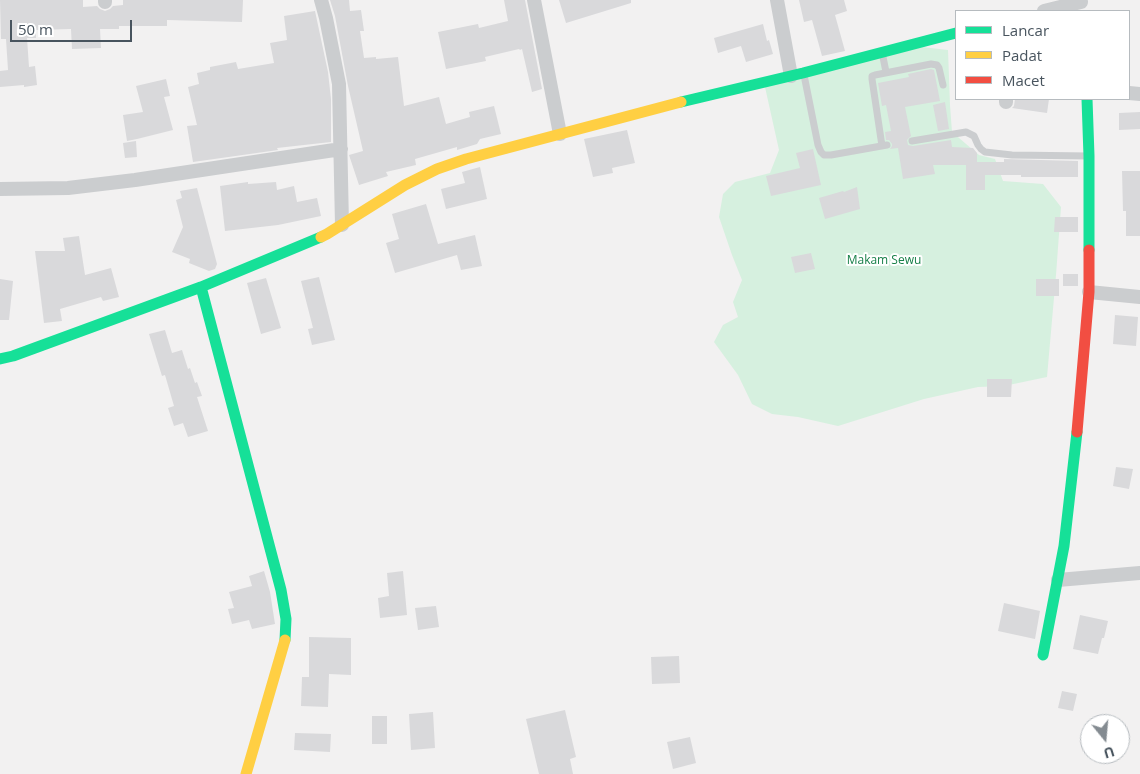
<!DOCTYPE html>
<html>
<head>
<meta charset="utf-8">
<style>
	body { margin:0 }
	#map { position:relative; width:1140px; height:774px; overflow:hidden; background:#f2f1f1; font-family:"Open Sans",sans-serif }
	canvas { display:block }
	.legend { position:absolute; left:955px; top:10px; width:175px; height:90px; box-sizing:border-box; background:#fff; border:1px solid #b6bbbf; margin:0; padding:6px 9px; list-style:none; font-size:15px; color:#48545e }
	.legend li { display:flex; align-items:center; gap:10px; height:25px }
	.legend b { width:25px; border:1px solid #b6bbbf }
	.north { position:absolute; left:1080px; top:714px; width:50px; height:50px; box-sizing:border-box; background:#fff; border:1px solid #b6bbbf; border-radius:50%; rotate:163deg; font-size:14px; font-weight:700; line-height:20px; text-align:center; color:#48545e }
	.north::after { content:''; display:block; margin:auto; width:18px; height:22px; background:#848b91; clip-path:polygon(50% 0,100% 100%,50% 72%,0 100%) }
	.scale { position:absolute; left:10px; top:20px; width:122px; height:22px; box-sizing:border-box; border:2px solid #48545e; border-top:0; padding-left:6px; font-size:15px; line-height:18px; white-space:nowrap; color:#48545e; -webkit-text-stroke:4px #fff; paint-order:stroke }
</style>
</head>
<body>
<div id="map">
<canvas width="1140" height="774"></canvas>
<ul class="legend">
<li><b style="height:6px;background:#16e098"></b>Lancar</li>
<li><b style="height:6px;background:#ffcf43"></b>Padat</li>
<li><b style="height:6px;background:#f24e42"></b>Macet</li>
</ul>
<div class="north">U</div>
<div class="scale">50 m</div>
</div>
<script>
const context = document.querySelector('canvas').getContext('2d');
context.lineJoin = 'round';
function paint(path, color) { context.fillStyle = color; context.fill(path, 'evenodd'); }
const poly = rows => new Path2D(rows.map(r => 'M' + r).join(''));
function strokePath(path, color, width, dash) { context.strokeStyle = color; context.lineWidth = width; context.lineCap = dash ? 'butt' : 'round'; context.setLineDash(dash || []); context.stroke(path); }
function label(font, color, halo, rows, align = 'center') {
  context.font = font + ' "Open Sans",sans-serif'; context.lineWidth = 4; context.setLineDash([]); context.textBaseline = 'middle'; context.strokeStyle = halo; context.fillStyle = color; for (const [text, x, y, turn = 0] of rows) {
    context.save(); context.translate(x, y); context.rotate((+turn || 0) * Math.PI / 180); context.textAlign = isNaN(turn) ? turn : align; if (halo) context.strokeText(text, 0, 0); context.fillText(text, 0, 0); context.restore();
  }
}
const green = poly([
	[922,47,948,50,950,105,952,132,979,155,995,159,1003,181,1043,184,1061,207,1056,275,1047,377,1004,386,978,387,924,399,838,426,798,417,772,414,752,404,738,375,714,342,723,325,738,317,733,302,742,280,732,255,719,217,723,194,735,182,770,173,779,150,765,87]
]);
const building = poly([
	[0,0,83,0,83,7,97,6,100,9,105,11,110,9,113,6,123,5,123,0,243,0,242,22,167,20,167,26,119,26,119,29,100,29,101,48,72,49,71,29,36,30,36,38,27,38,29,67,35,66,37,85,24,87,24,85,0,87,0,71,8,70,6,39,1,39],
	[330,0,349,0,350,11,361,10,364,31,360,31,364,58,376,57,376,59,398,57,404,106,439,97,446,124,470,117,469,112,494,106,501,134,480,139,477,144,457,150,457,147,415,159,416,165,386,172,388,176,359,185,349,155,363,151,348,86,335,16],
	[504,0,525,0,542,89,532,92,522,49,520,50,519,49,485,57,486,61,446,69,438,32,478,24,479,28,508,21],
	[559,0,631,0,631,3,566,23],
	[799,0,844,0,847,11,835,15,845,51,822,56,812,20,804,22],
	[315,11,328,72,331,99,331,142,277,148,278,150,193,162,187,126,197,125,188,87,199,84,197,73,210,70,210,67,236,62,238,69,274,63,270,43,287,40,284,16],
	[763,24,767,41,769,40,773,54,746,62,741,46,718,53,714,38],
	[931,69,934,70,940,101,905,107,911,136,907,140,908,145,913,146,951,140,952,147,973,148,977,153,977,162,1004,162,1004,159,1078,161,1078,177,1021,177,1021,175,985,175,985,190,966,190,966,165,933,165,935,174,903,179,898,148,890,149,892,146,892,144,889,140,886,140,885,132,891,131,886,105,882,106,878,83,909,77,908,74],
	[166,79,170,96,164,97,173,130,137,139,127,141,123,115,143,112,136,86],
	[1015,99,1049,99,1047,113,1012,108,1014,106],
	[945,102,949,129,938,131,933,105],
	[1140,112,1140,129,1119,130,1119,113],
	[627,130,635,163,612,168,613,173,593,177,584,139],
	[136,141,137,157,125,158,123,143],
	[813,149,821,185,771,196,766,176,800,168,796,153],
	[480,167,487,199,446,209,441,189,465,183,462,172],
	[1122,171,1140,171,1140,236,1126,236,1126,211,1123,211],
	[248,182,248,184,276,182,277,190,294,186,297,202,317,198,321,216,278,225,225,231,220,186],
	[857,187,860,209,825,219,819,198,843,191,844,192],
	[197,188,217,264,215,269,209,271,189,263,190,259,172,252,183,227,176,200,182,198,180,191],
	[426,204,438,244,475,235,482,266,461,270,457,255,395,273,386,243,399,239,392,214],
	[1055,217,1078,217,1078,232,1054,232],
	[79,236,85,275,111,268,119,297,103,301,101,297,60,309,62,321,44,323,35,251,65,251,63,238],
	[811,253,815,269,795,273,791,257],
	[1063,274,1078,274,1078,286,1063,286],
	[319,277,335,340,312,345,308,329,313,328,301,281],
	[266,278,281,328,261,334,247,283],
	[0,279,13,281,9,320,0,320],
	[1036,279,1059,279,1059,296,1036,296],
	[1115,315,1138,317,1136,346,1113,344],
	[165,330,172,353,182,350,188,369,190,368,195,383,197,382,202,396,197,397,208,431,188,437,183,423,174,426,168,408,174,406,165,375,162,376,149,334],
	[987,379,1012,379,1011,397,987,397],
	[1116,467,1133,469,1129,489,1113,486],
	[264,571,270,592,275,624,252,629,249,620,232,624,228,609,234,608,229,592,252,586,249,576],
	[403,571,407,615,380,618,378,598,389,596,387,573],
	[1004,603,1040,611,1035,639,998,631],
	[436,606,439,627,418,630,415,608],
	[1080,615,1108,621,1104,638,1102,638,1098,654,1073,649],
	[309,637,351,638,351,675,329,674,328,707,301,706,302,677,309,677],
	[679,656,680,683,652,684,651,657],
	[1062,691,1077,694,1073,711,1058,708],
	[565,710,576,757,570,759,573,774,539,774,526,719],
	[433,712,435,748,411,750,409,714],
	[372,716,387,716,387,744,372,744],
	[295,733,331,734,330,752,294,750],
	[690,737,696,763,673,769,667,742]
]);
const lane = poly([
	[882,52,886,72],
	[804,75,818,145,821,152,824,155,831,155,887,145],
	[912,141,966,132,974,136,978,145,981,149,985,152,1012,155,1089,156],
	[882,146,872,79,872,76,875,75,931,64,937,65,939,68,943,85]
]);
const street = poly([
	[321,0,326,18,339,84,342,225],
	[534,0,560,134],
	[777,0,791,76],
	[105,2,105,0],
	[1044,11,1081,2],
	[1129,93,1140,94],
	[1006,102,1006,99],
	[0,189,68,188,135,180,341,149],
	[1089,292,1140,297],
	[1058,580,1140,573]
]);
const fast = poly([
	[1087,99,1089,156,1089,250],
	[681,102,803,73,956,33],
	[201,287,281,590,286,619,285,640],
	[0,359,13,356,201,287,321,237],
	[1043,655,1064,546,1077,432]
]);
const slow = poly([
	[321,237,327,234,405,185,437,169,466,159,681,102],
	[246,774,285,640]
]);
const jam = poly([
	[1077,432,1089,292,1089,250]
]);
const parkNames = [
	["Makam Sewu",884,261]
];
paint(green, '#d6f0df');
paint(building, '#d9d9db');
strokePath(lane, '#cbcdcf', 7);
strokePath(street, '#cbcdcf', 14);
strokePath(fast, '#16e098', 11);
strokePath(slow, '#ffcf43', 11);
strokePath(jam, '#f24e42', 11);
label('12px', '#188049', '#fff', parkNames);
</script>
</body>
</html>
